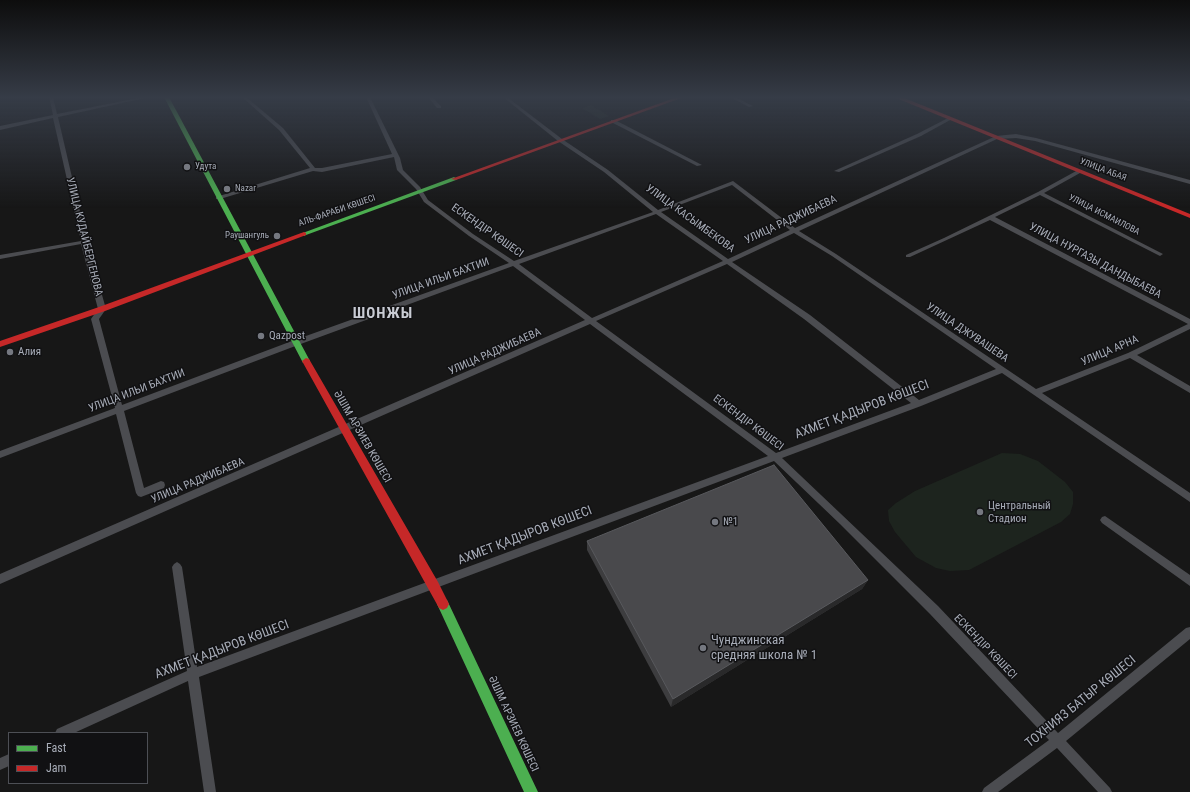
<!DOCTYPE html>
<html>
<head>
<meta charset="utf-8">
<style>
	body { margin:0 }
	#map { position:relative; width:1190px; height:792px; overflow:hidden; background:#171717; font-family:"Roboto Condensed",sans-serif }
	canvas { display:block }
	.legend { position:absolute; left:8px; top:732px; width:140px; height:52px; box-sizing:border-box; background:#111113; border:1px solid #4d4f55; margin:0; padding:5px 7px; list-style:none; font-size:12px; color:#a8adb8 }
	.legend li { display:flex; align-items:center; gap:8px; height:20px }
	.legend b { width:20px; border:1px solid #4d4f55 }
</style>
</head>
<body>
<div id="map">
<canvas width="1190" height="792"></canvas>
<ul class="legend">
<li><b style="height:5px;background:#4caf50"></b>Fast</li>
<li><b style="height:5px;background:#c62828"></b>Jam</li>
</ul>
</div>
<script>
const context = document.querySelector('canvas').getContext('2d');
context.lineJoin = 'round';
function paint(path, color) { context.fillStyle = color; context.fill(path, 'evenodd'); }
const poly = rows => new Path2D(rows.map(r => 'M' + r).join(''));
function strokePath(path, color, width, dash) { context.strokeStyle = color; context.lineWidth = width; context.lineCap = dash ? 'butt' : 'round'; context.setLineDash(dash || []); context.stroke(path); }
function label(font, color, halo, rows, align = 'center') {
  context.font = font + ' "Roboto Condensed",sans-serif'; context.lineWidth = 3; context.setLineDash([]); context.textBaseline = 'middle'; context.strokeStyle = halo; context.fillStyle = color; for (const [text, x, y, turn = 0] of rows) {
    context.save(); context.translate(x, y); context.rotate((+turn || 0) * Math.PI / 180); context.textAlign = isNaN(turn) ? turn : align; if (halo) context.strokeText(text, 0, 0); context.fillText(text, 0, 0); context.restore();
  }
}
const green = poly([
	[591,105,609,116,600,119,582,108],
	[1002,453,1020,454,1038,461,1065,482,1073,492,1073,504,1070,514,1061,522,969,570,950,571,936,568,916,557,895,532,889,521,888,510,896,503,915,491]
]);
const street = poly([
	[49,97,53,97,57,114,143,97,150,97,58,117,87,242,106,309,99,319,122,405,292,341,509,263,469,236,424,202,416,189,397,170,394,157,322,172,313,171,220,199,216,199,216,197,310,168,279,130,242,97,246,97,283,128,315,168,322,168,392,154,366,97,370,97,400,158,403,170,420,187,428,200,473,234,514,261,653,212,604,172,558,141,503,97,507,97,562,139,608,170,658,210,733,181,795,228,996,136,1016,134,1036,138,1190,180,1190,184,1035,141,1016,138,997,139,799,231,836,254,1036,389,1128,353,1188,324,990,220,910,257,906,257,906,255,944,238,1038,192,1078,170,1080,171,1080,173,1044,193,1163,254,1160,256,1158,255,1040,195,995,217,1190,319,1190,329,1137,355,1190,386,1190,393,1130,358,1042,393,1190,493,1190,502,1002,373,921,406,782,458,938,606,1058,733,1186,628,1190,627,1190,639,1066,741,1110,788,1112,792,1098,792,1057,748,998,792,982,792,984,788,1049,740,930,614,840,524,774,461,199,677,216,792,204,792,188,681,74,733,55,733,57,729,187,671,172,567,174,564,177,562,180,564,182,567,197,667,768,456,590,324,0,584,0,574,585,320,513,266,298,345,124,411,144,488,161,481,164,482,165,485,164,488,141,497,138,496,136,493,116,414,0,458,0,451,115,408,91,319,98,309,81,244,0,259,0,255,81,241,53,118,0,130,0,126,53,115,49,97],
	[732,185,790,230,728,259,661,212,732,185],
	[656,214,723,261,592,318,519,264,656,214],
	[794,233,832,256,996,369,919,400,810,315,732,262,794,233],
	[727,264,804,319,911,403,776,453,596,321,727,264],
	[428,97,432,97,441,106,441,108,437,108,428,97],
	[730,97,735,97,753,106,749,107,730,97],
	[1175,97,1182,97,1190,99,1190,101,1175,97],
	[948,118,952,119,921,136,839,172,834,171,917,134,948,118],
	[611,120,615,120,702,165,697,166,611,122,611,120],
	[1105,516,1190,575,1190,586,1102,523,1100,520,1102,517,1105,516],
	[9,754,9,766,0,770,0,758,9,754]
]);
const fast = poly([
	[164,97,169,97,310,361,309,363,303,363,302,361,164,97],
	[454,177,457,179,456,180,306,235,304,236,300,234,454,177],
	[443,598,447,600,538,792,524,792,437,604,439,600,443,598]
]);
const jam = poly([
	[677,97,684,97,456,180,451,179,677,97],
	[896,97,902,97,1190,214,1190,218,896,98,896,97],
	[304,232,306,233,306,235,105,311,0,347,0,341,99,307,304,232],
	[306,358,309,359,438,582,449,604,447,608,443,610,439,608,302,361,306,358]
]);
const wall = poly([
	[587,541,868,580,862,589,671,707,587,550]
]);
const shadedWall = poly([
	[868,580,862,589,671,707,673,699]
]);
const building = poly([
	[774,465,868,580,673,699,587,541,774,465]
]);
const markers = [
	[187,167,4,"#757880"],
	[227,189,4,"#757880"],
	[277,236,4,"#757880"],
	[261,336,4,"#757880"],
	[10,352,4,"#757880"],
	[980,512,4,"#757880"],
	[715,522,4,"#757880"],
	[703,648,4,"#757880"]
];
const farPoinames = [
	["Удута",195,167],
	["Nazar",235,189],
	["Раушангуль",269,236,"right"]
];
const farStreetnames = [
	["УЛИЦА АБАЯ",1103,170,21],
	["АЛЬ-ФАРАБИ КӨШЕСІ",337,211,-19],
	["УЛИЦА ИСМАИЛОВА",1104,215,27]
];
const streetNames = [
	["УЛИЦА КАСЫМБЕКОВА",690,219,36],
	["УЛИЦА РАДЖИБАЕВА",791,220,-25],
	["ЕСКЕНДІР КӨШЕСІ",487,231,35],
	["УЛИЦА КУДАЙБЕРГЕНОВА",84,237,76],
	["УЛИЦА НУРГАЗЫ ДАНДЫБАЕВА",1095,261,28],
	["УЛИЦА ИЛЬИ БАХТИИ",441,279,-20],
	["УЛИЦА ДЖУВАШЕВА",967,333,34],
	["УЛИЦА АРНА",1110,351,-23],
	["УЛИЦА РАДЖИБАЕВА",495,352,-24],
	["УЛИЦА ИЛЬИ БАХТИИ",137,391,-21],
	["ЕСКЕНДІР КӨШЕСІ",748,423,37],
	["ӘШІМ АРЗИЕВ КӨШЕСІ",362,437,60],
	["УЛИЦА РАДЖИБАЕВА",198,481,-23],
	["ЕСКЕНДІР КӨШЕСІ",985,647,46],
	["ӘШІМ АРЗИЕВ КӨШЕСІ",513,724,65]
];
const poiNames = [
	["Qazpost",269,336],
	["Алия",18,352],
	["Центральный",988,506],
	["Стадион",988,519],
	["№1",723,522]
];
const nearStreetnames = [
	["АХМЕТ ҚАДЫРОВ КӨШЕСІ",862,410,-21],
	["АХМЕТ ҚАДЫРОВ КӨШЕСІ",525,536,-21],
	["АХМЕТ ҚАДЫРОВ КӨШЕСІ",222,650,-21],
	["ТОХНИЯЗ БАТЫР КӨШЕСІ",1081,702,-39]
];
const nearPoinames = [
	["Чунджинская",711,641],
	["средняя школа № 1",711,656]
];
const districtNames = [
	["ШОНЖЫ",383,314]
];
paint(green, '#1d241e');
paint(street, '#4b4c50');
paint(fast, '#4caf50');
paint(jam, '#c62828');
paint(wall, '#3d3d3f');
paint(shadedWall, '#29292a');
paint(building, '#49494c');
strokePath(building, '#58595d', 1);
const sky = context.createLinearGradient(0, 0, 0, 208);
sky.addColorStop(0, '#0d0d0d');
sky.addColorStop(0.47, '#363c47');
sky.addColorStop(1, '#363c4700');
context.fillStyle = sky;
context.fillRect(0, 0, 1190, 208);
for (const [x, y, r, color] of markers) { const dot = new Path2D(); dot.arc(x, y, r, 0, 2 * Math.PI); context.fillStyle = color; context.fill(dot); strokePath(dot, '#111113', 1.5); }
label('9px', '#a8adb8', '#111113', farPoinames, 'left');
label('9px', '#a8adb8', '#111113', farStreetnames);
label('11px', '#a8adb8', '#111113', streetNames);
label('11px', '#a8adb8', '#111113', poiNames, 'left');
label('13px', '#a8adb8', '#111113', nearStreetnames);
label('13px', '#a8adb8', '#111113', nearPoinames, 'left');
context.letterSpacing = '1px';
label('bold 15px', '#c9ccd4', '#111113', districtNames);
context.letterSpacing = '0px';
</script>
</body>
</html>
